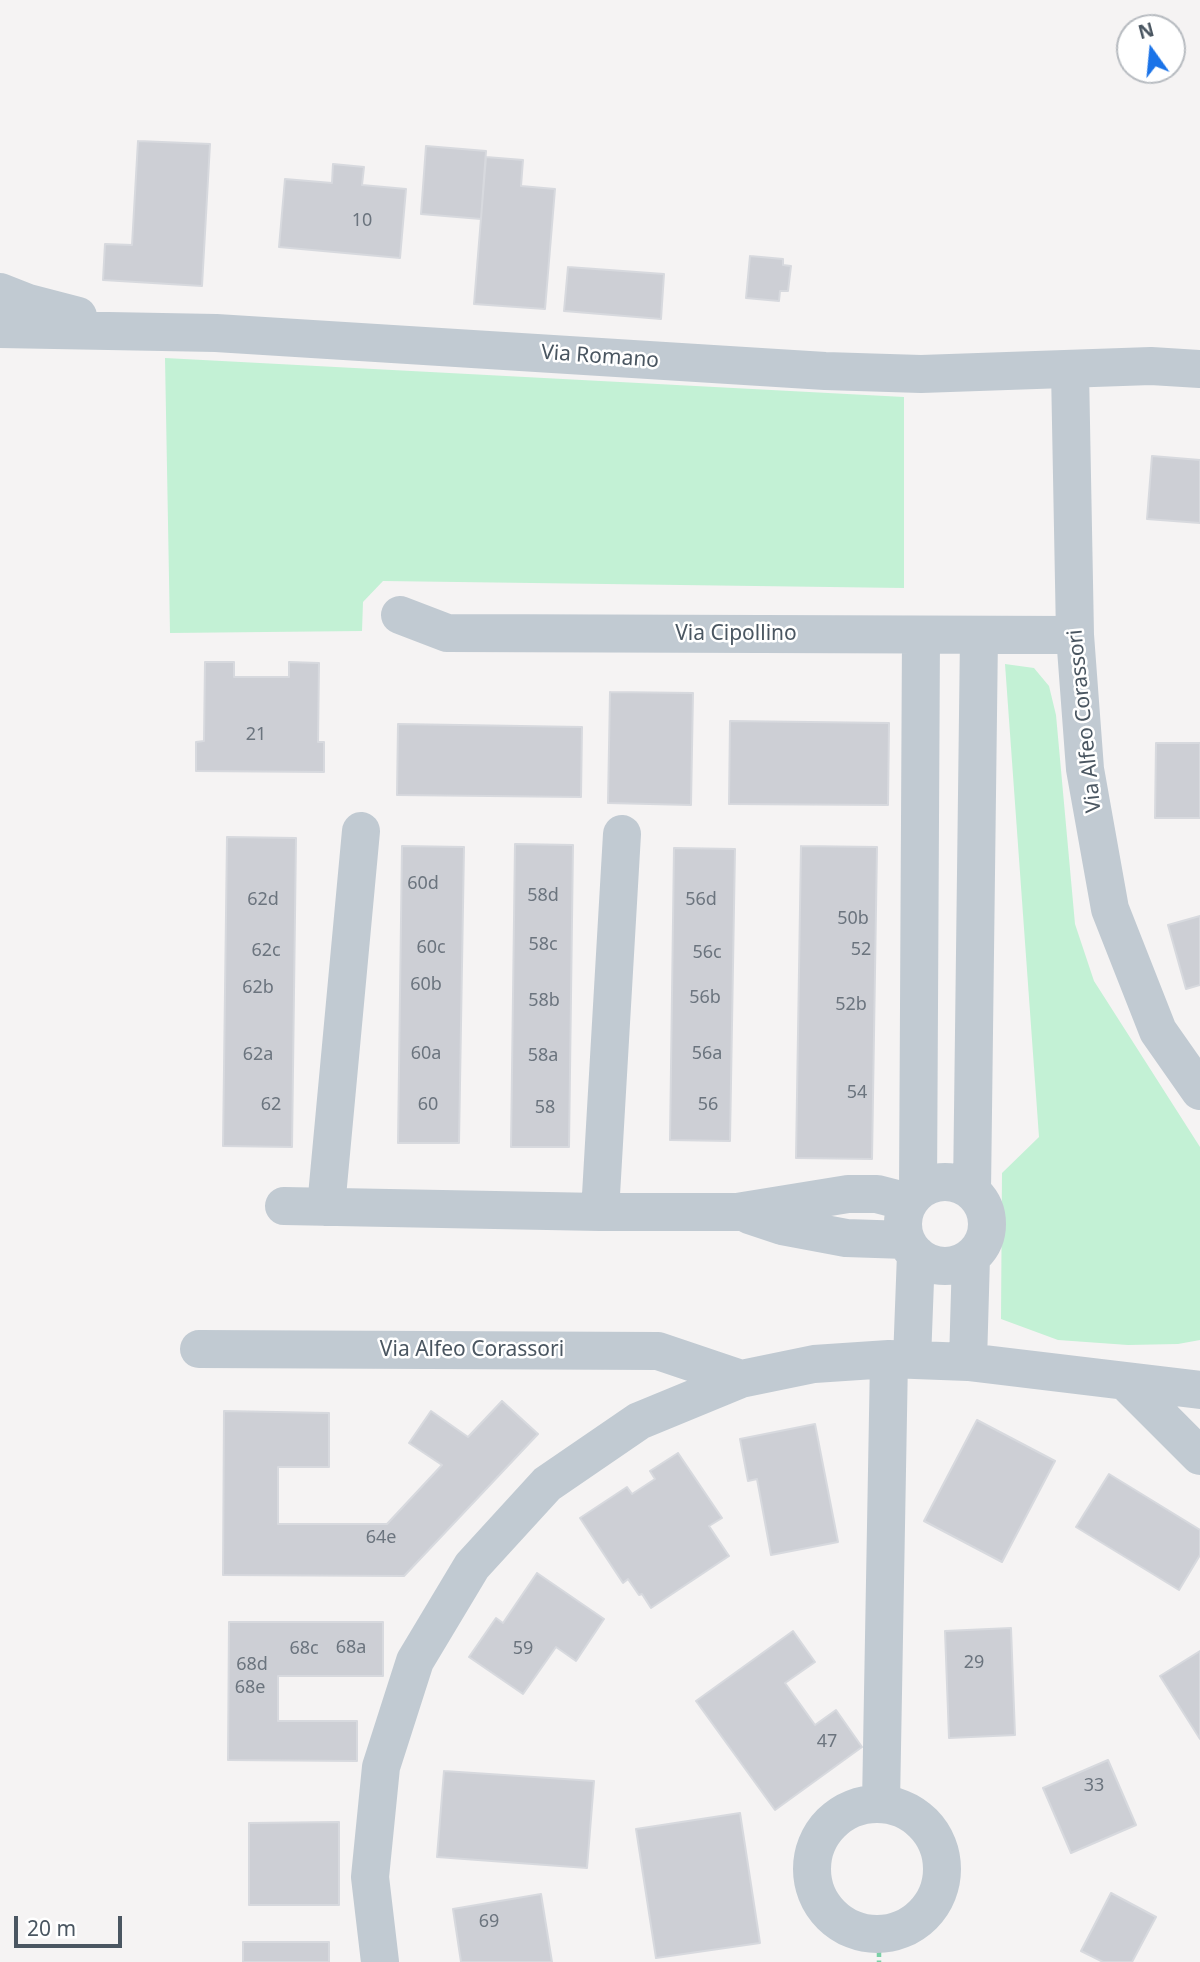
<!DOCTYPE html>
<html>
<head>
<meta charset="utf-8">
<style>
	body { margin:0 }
	#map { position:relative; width:1200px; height:1962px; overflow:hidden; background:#f5f3f3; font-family:"Noto Sans",sans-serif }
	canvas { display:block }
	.north { position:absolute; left:1116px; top:14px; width:70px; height:70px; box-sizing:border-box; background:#fff; border:2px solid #b7bbc0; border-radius:50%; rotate:345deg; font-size:19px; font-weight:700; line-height:28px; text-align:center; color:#4a5661 }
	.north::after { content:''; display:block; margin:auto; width:24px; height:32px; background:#1a73e8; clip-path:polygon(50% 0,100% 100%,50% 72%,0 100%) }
	.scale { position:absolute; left:14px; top:1916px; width:108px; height:32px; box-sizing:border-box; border:4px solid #4a5661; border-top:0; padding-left:9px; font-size:21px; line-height:24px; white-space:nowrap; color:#4a5661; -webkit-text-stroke:5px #fff; paint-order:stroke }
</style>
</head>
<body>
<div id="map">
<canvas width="1200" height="1962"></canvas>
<div class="north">N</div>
<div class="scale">20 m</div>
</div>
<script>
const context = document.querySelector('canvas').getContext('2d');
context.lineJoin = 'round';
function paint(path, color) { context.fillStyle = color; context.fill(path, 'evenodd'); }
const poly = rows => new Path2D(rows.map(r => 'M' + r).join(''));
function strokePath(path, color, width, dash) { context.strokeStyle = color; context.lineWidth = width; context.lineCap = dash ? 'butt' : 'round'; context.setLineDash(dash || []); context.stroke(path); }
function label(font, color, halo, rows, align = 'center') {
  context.font = font + ' "Noto Sans",sans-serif'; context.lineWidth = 5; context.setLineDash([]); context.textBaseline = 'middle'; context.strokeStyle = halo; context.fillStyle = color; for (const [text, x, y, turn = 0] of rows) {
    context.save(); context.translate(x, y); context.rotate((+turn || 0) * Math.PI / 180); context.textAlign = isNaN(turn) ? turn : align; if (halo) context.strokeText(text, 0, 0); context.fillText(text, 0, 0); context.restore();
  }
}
const green = poly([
	[165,358,904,397,904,588,383,581,363,602,362,631,170,633],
	[1005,664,1034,668,1049,686,1056,715,1075,924,1094,981,1200,1147,1200,1340,1178,1344,1128,1345,1058,1340,1001,1319,1002,1173,1039,1137]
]);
const building = poly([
	[138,141,210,144,202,286,103,280,105,244,132,245,138,141],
	[426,146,486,151,481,219,421,214,426,146],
	[486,157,523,160,521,186,555,189,545,309,474,304,486,157],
	[333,164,364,167,362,185,406,189,400,258,279,247,285,179,332,183,333,164],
	[750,256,783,259,783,265,791,266,788,291,780,291,779,301,746,298,750,256],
	[568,267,664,274,661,319,564,311,568,267],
	[1152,456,1200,460,1200,523,1147,519,1152,456],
	[205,662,234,662,234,677,289,677,289,662,319,663,318,742,324,742,324,772,196,771,196,742,204,741,205,662],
	[610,692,693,693,691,805,608,803,610,692],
	[730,721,889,723,888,805,729,804,730,721],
	[398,724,582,727,581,797,397,795,398,724],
	[1156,743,1200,743,1200,818,1155,818,1156,743],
	[227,837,296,838,292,1147,223,1146,227,837],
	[515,844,573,845,569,1147,511,1147,515,844],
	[402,846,464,847,459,1143,398,1143,402,846],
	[801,846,877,847,872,1159,796,1158,801,846],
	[674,848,735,849,730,1141,670,1140,674,848],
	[1200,916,1200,985,1186,989,1168,925,1200,916],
	[502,1401,538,1434,404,1576,223,1575,224,1411,329,1413,329,1467,278,1467,278,1524,387,1524,442,1465,409,1443,431,1411,468,1437,502,1401],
	[977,1420,1055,1461,1002,1562,924,1521,977,1420],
	[815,1424,838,1542,771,1555,757,1479,748,1481,740,1439,815,1424],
	[678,1453,722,1518,709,1526,729,1556,651,1608,642,1594,639,1595,628,1579,623,1583,580,1518,627,1487,632,1494,655,1479,650,1471,678,1453],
	[1109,1474,1200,1530,1200,1555,1179,1590,1076,1527,1109,1474],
	[537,1573,604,1619,576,1661,556,1647,523,1694,469,1657,496,1618,503,1623,537,1573],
	[229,1622,383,1622,383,1676,278,1676,278,1721,357,1721,357,1761,228,1760,229,1622],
	[1011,1628,1015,1735,949,1738,945,1631,1011,1628],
	[793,1631,815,1662,785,1683,815,1725,836,1710,862,1747,775,1810,696,1701,793,1631],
	[1200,1651,1200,1739,1160,1676,1200,1651],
	[1108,1760,1136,1825,1071,1853,1043,1788,1108,1760],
	[444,1771,594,1781,587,1868,437,1857,444,1771],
	[740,1813,760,1943,656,1958,636,1829,740,1813],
	[339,1822,339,1905,249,1905,249,1823,339,1822],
	[1111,1893,1156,1917,1132,1962,1103,1962,1081,1951,1111,1893],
	[541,1894,552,1962,461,1962,453,1909,541,1894],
	[243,1942,329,1942,329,1962,243,1962,243,1942]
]);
const path = poly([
	[879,1935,879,1962]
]);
const minor = poly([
	[0,292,28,303,78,316],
	[0,329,216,333,825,371,921,374,1151,366,1200,369],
	[1070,370,1075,635,1085,769,1110,909,1158,1031,1200,1091],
	[400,615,447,633,1075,635],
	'903 1224a42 42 0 1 1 84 0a42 42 0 1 1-84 0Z',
	[918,1191,921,635],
	[972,1191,979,635],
	[284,1206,600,1212,737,1212,848,1194,877,1194,908,1202],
	[326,1207,361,831],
	[600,1212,622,834],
	[749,1215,782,1226,846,1238,906,1240],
	[199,1349,658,1351,741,1379],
	[912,1360,916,1254],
	[968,1362,971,1257],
	[1125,1381,1200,1456],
	[881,1804,889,1359],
	'812 1869a65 65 0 1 1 130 0a65 65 0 1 1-130 0Z',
	[380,1962,370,1877,381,1767,415,1661,472,1566,547,1484,639,1421,741,1379,814,1364,889,1359,968,1362,1200,1390]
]);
const numberNames = [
	["10",362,221],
	["21",256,735],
	["60d",423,884],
	["58d",543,896],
	["62d",263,900],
	["56d",701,900],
	["50b",853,919],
	["58c",543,945],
	["60c",431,948],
	["52",861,950],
	["62c",266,951],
	["56c",707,953],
	["60b",426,985],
	["62b",258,988],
	["56b",705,998],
	["58b",544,1001],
	["52b",851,1005],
	["60a",426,1054],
	["56a",707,1054],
	["62a",258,1055],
	["58a",543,1056],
	["54",857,1093],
	["62",271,1105],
	["60",428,1105],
	["56",708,1105],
	["58",545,1108],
	["64e",381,1538],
	["68a",351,1648],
	["68c",304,1649],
	["59",523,1649],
	["29",974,1663],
	["68d",252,1665],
	["68e",250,1688],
	["47",827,1742],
	["33",1094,1786],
	["69",489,1922]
];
const streetNames = [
	["Via Romano",600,357,4],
	["Via Cipollino",736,634],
	["Via Alfeo Corassori",1085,721,-96],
	["Via Alfeo Corassori",472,1350]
];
paint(green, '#c3f1d5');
paint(building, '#cdcfd5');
strokePath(building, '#d7d9de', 2);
strokePath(path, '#7ad0a6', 4.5, [5, 3.5]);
strokePath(minor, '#c1cad2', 38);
label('18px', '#6b747e', null, numberNames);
label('21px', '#4a5661', '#fff', streetNames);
</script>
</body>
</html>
